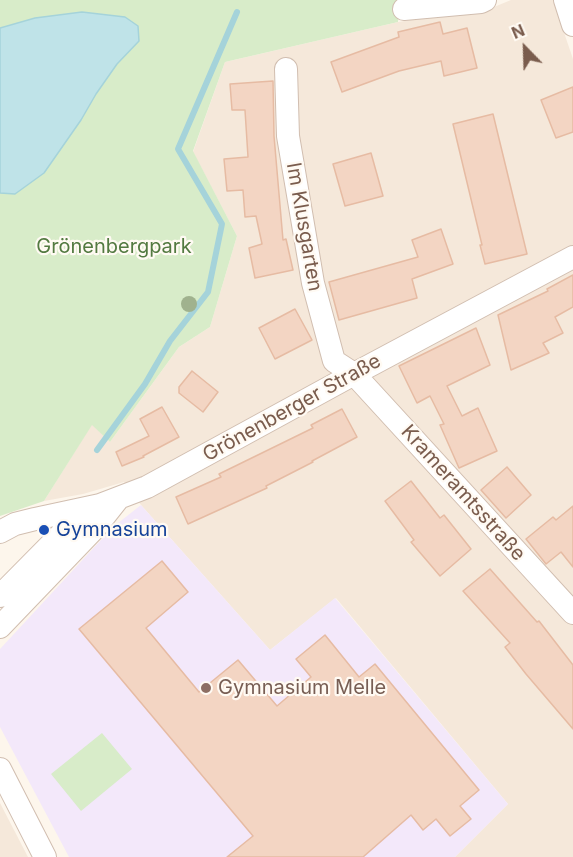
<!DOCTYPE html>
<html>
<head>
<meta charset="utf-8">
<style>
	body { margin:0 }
	#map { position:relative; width:573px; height:857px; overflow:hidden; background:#fdf6ec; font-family:Inter,sans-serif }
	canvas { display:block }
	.north { position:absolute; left:495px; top:18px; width:60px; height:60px; -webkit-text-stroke:4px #fffaf3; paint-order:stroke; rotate:337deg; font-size:16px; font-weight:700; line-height:24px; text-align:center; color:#7a5c4d }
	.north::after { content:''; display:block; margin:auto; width:21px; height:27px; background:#7a5c4d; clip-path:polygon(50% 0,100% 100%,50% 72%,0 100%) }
</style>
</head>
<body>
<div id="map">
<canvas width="573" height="857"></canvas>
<div class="north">N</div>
</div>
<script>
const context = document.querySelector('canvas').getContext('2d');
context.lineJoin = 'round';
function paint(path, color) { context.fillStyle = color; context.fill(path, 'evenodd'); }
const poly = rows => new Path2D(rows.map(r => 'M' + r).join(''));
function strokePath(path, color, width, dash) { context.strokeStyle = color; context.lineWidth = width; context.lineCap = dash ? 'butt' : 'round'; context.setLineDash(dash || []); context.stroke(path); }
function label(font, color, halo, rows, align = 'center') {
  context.font = font + ' Inter,sans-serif'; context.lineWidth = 4.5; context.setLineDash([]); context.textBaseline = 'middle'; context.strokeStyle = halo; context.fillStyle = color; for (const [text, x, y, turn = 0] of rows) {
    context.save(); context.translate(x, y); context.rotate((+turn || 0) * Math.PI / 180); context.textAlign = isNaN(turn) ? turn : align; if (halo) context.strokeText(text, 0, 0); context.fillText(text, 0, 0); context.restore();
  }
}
const residential = poly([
	[511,0,553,0,573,59,573,857,455,857,508,804,336,598,270,650,141,505,124,482,83,494,44,501,92,424,110,442,179,347,210,327,237,236,193,152,225,62,398,22,494,7],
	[0,803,28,857,0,857]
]);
const education = poly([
	[141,505,270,650,335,598,508,804,455,857,69,857,0,727,0,649,113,527]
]);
const green = poly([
	[0,0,400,0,398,22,225,62,193,151,237,236,210,327,179,347,110,442,92,425,44,501,0,516],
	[102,733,132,769,81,811,51,774]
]);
const water = poly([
	[82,12,125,17,138,26,139,41,117,64,96,94,81,120,44,173,15,194,0,193,0,28,35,18,82,12]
]);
const stream = poly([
	[97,450,145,384,170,341,208,292,222,224,178,149,237,12]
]);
const building = poly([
	[440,22,443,34,467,28,477,68,444,76,441,61,399,71,342,92,331,62,399,37,398,32,440,22],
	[273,81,274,136,283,240,286,239,293,270,255,278,249,248,262,244,256,216,245,217,243,190,227,191,224,159,248,157,245,110,232,110,230,84,273,81],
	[573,87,573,132,556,138,541,100,573,87],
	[493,114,527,254,485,264,480,245,482,245,453,124,493,114],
	[371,153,383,196,345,206,333,164,371,153],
	[441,229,453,264,412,279,417,298,339,320,329,282,418,257,412,240,441,229],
	[573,275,573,307,555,317,563,333,543,343,549,353,511,370,498,315,548,291,547,289,573,275],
	[295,309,312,340,275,359,259,328,295,309],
	[476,328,490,365,447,386,462,416,478,408,497,451,459,468,440,425,444,424,430,396,417,403,399,366,476,328],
	[192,371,218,392,203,412,179,393,179,387,192,371],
	[162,407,179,437,143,456,144,457,122,466,116,452,149,436,140,419,162,407],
	[342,409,357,437,312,461,313,462,266,486,267,488,188,524,176,497,221,477,219,474,313,428,311,425,342,409],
	[507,467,531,495,506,518,481,490,507,467],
	[411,481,440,518,444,515,471,549,440,576,411,542,414,540,385,501,411,481],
	[573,506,573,567,561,552,546,564,526,539,553,517,556,520,573,506],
	[162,561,188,592,146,628,199,692,238,660,277,706,311,677,296,659,325,635,359,677,375,664,479,790,460,806,471,819,450,836,436,819,423,830,411,815,363,857,227,857,253,836,79,629,162,561],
	[490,569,537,622,539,621,573,665,573,729,526,674,505,647,510,643,463,591,490,569]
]);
const minor = poly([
	[565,0,573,25],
	[404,9,481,2,485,0],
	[286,69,288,136,313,283,334,361,354,374,573,613],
	[0,532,15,524,35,519,100,505,147,487,354,374,573,257],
	[0,596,86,509],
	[0,627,95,528,118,499],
	[0,769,45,857]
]);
const trees = [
	[189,304]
];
const markers = [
	[44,530,6,"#1a4fb4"],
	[206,688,6,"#8d6e63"]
];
const streetNames = [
	["Im Klusgarten",304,227,80],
	["Grönenberger Straße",292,408,-29],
	["Krameramtsstraße",463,493,48]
];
const parkNames = [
	["Grönenbergpark",114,247]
];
const transitNames = [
	["Gymnasium",56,530]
];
const educationNames = [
	["Gymnasium Melle",218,688]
];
paint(residential, '#f5e8da');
paint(education, '#f3e8fa');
paint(green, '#d8ecc9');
paint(water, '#bfe3e8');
strokePath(water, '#a5d3da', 1.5);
strokePath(stream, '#a5d3da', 6);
paint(building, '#f3d5c3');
strokePath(building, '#e6bba3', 1.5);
strokePath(minor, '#d1beb0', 24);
strokePath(minor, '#fff', 22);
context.fillStyle = '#a0b28e';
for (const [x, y] of trees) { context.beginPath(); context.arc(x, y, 8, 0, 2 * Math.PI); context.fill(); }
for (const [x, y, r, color] of markers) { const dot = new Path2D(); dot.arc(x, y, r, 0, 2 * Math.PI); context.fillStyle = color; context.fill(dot); strokePath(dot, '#fffaf3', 2); }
label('20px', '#7a5c4d', '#fffaf3', streetNames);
label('20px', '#537a41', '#fffaf3', parkNames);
label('20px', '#164399', '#fffaf3', transitNames, 'left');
label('20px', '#785e54', '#fffaf3', educationNames, 'left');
</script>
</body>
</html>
